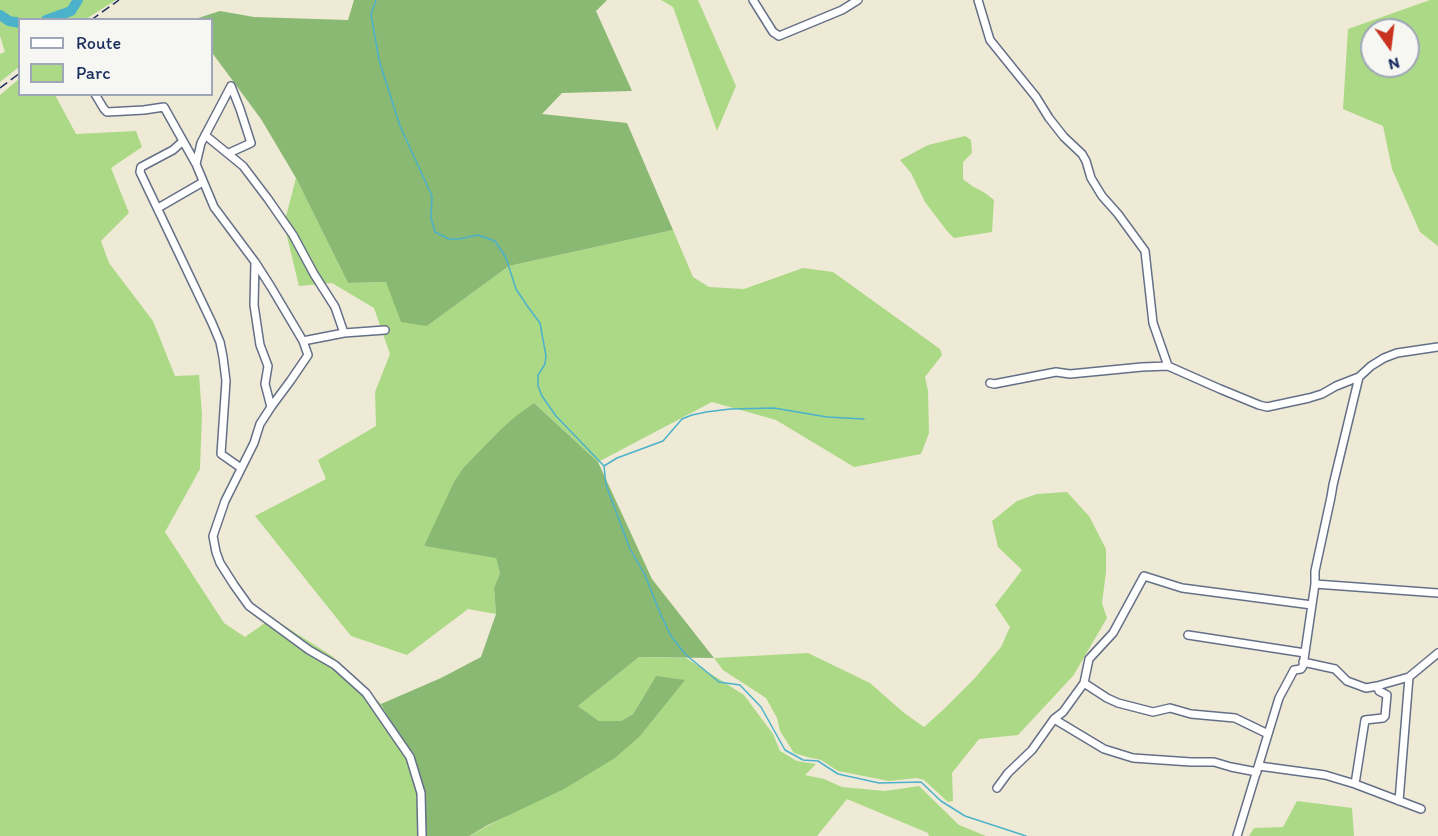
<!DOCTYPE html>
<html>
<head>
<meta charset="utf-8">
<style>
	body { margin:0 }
	#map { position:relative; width:1438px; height:836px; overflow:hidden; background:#efead5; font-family:Itim,sans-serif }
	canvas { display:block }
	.legend { position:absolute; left:18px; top:18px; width:195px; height:78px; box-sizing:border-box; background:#f6f6f2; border:2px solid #9ea6b7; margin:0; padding:8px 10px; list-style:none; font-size:18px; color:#1b2f5e }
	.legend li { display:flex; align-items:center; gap:12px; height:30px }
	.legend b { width:30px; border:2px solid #9ea6b7 }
	.north { position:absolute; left:1360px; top:18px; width:60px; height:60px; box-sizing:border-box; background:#f6f6f2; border:2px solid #9ea6b7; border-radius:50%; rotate:166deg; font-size:16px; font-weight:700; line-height:24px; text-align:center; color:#1b2f5e }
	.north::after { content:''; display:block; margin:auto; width:21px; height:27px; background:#c8321e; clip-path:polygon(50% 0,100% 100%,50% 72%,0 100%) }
</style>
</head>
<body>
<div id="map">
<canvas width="1438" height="836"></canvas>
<ul class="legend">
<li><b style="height:8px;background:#fff"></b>Route</li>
<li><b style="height:16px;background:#acd986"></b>Parc</li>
</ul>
<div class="north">N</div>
</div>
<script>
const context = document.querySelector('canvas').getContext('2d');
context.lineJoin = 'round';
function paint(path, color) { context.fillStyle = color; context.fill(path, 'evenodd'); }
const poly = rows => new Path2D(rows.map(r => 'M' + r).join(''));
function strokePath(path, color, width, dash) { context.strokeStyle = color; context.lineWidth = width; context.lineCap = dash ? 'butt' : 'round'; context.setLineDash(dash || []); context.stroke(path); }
const green = poly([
	[0,0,116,0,86,19,20,20,19,67,0,82,0,54,5,52,0,36],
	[661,0,698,0,736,86,717,131,673,7],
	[1430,0,1438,0,1438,246,1420,232,1392,169,1383,126,1343,109,1348,29],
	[1372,30,1408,30,1408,66,1372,66],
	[19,79,20,94,55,95,76,134,136,131,142,147,111,168,129,213,101,241,109,263,153,321,175,376,199,375,202,414,200,469,165,532,224,623,245,637,272,618,332,656,381,704,389,719,412,754,425,836,0,836,0,95],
	[965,136,971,140,972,153,963,162,963,179,972,186,985,193,994,200,992,232,954,238,947,231,925,202,911,173,900,160,928,145],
	[296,178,348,283,386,282,427,326,509,266,673,230,693,277,709,287,744,289,803,268,833,272,940,349,942,355,925,377,928,391,929,433,921,454,854,467,776,420,712,402,598,462,534,403,500,430,464,467,424,546,496,557,500,573,494,588,496,614,468,609,407,655,351,636,255,516,326,479,318,460,376,426,375,392,390,354,374,308,332,283,299,286,284,224],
	[1067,492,1089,516,1106,549,1106,572,1102,603,1107,618,1073,676,1018,735,979,739,952,773,953,801,948,802,924,780,917,778,889,781,838,771,821,760,807,757,794,753,780,731,777,718,766,698,723,670,714,658,808,653,870,683,903,712,924,727,944,709,975,678,1001,647,1010,627,995,605,1022,570,998,547,992,521,1017,501,1037,494],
	[639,657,686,658,744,695,773,734,780,751,797,761,816,764,805,775,824,779,842,787,885,791,919,786,959,825,986,836,929,836,928,833,847,799,817,836,469,836,615,758,656,676,633,714,621,721,599,721,578,706],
	[1297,801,1352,808,1354,836,1249,836,1254,828,1283,827]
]);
const forest = poly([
	[354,0,607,0,596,11,632,91,562,93,542,114,627,123,673,230,509,266,427,326,401,322,386,282,348,283,296,178,261,119,213,54,212,55,212,20,195,19,220,11,254,17,348,20],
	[534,403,598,462,652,579,714,658,639,657,578,706,599,721,621,721,633,714,656,676,685,680,640,736,615,758,564,789,488,825,469,836,425,836,412,754,389,719,381,704,441,678,481,657,496,614,494,588,500,573,496,558,424,546,454,482,464,467,500,430,516,416]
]);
const stream = poly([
	[376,0,371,14,379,60,400,126,432,196,431,218,435,232,449,239,459,239,478,235,495,241,506,258,516,289,528,307,540,323,546,356,545,364,538,375,538,386,542,396,556,416,604,466,606,485,630,549,645,575,660,613,671,636,685,654,719,682,740,685,761,707,785,750,803,760,818,761,838,774,879,783,921,782,941,801,965,816,1026,836],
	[604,466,617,458,663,441,682,419,692,415,706,412,730,409,774,408,827,417,864,419]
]);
const river = poly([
	[0,15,9,21,20,23],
	[46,20,71,11,78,0]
]);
const minor = poly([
	[753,0,773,32,779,36,842,10,858,0],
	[978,0,990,40,1036,97,1049,118,1064,137,1082,154,1086,161,1091,178,1102,196,1118,214,1145,251,1153,323,1168,366],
	[231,86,201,143,196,164,214,207,255,262,271,287,303,341,308,355,291,380,271,407,260,424,254,443,225,501,213,536,216,552,220,563,234,585,249,606,309,650,335,665,366,693,410,757,421,793,422,836],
	[95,94,104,109,107,112,144,110,164,107,196,164],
	[205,135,243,166,268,199,293,235,314,274,335,307,344,333],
	[183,141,173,150,141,167,140,172,212,323,220,342,223,357,226,381,221,454,241,468],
	[229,153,251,143,240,109,231,86],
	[158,208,203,182],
	[255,262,254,305,260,345,268,366,265,384,271,407],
	[303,341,344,333,385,330],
	[990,383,994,384,1056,372,1070,374,1142,367,1168,366,1220,389,1259,405,1267,407,1309,398,1322,394,1336,386,1359,377,1371,366,1384,358,1397,353,1438,347],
	[1315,584,1438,593],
	[1188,635,1305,653],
	[1303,662,1335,669,1347,681,1366,688,1377,686,1409,677,1438,653],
	[1084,683,1107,698,1118,703,1153,712,1170,708,1191,714,1235,718,1268,734],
	[1054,719,1104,749,1133,758,1191,762,1214,762,1231,767,1257,772],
	[1259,766,1325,775,1355,784,1421,809],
	[1355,784,1365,720,1383,718,1385,716,1387,695,1379,691,1377,686],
	[997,788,1008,773,1032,750,1054,719,1063,712,1084,683,1089,659,1113,633,1144,576,1182,588,1312,605],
	[1399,801,1409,677],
	[1237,836,1279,698,1294,670,1301,669,1303,666,1315,584,1315,571,1331,497,1333,485,1359,377]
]);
const rail = poly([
	[91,20,119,0],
	[0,88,20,73]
]);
paint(green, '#acd986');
paint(forest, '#89b973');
strokePath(stream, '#4cb1cb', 1.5);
strokePath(river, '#4cb1cb', 10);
strokePath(minor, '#657088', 10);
strokePath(minor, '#fff', 7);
strokePath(rail, '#1b2f5e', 1.5, [9, 4.5]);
</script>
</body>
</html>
